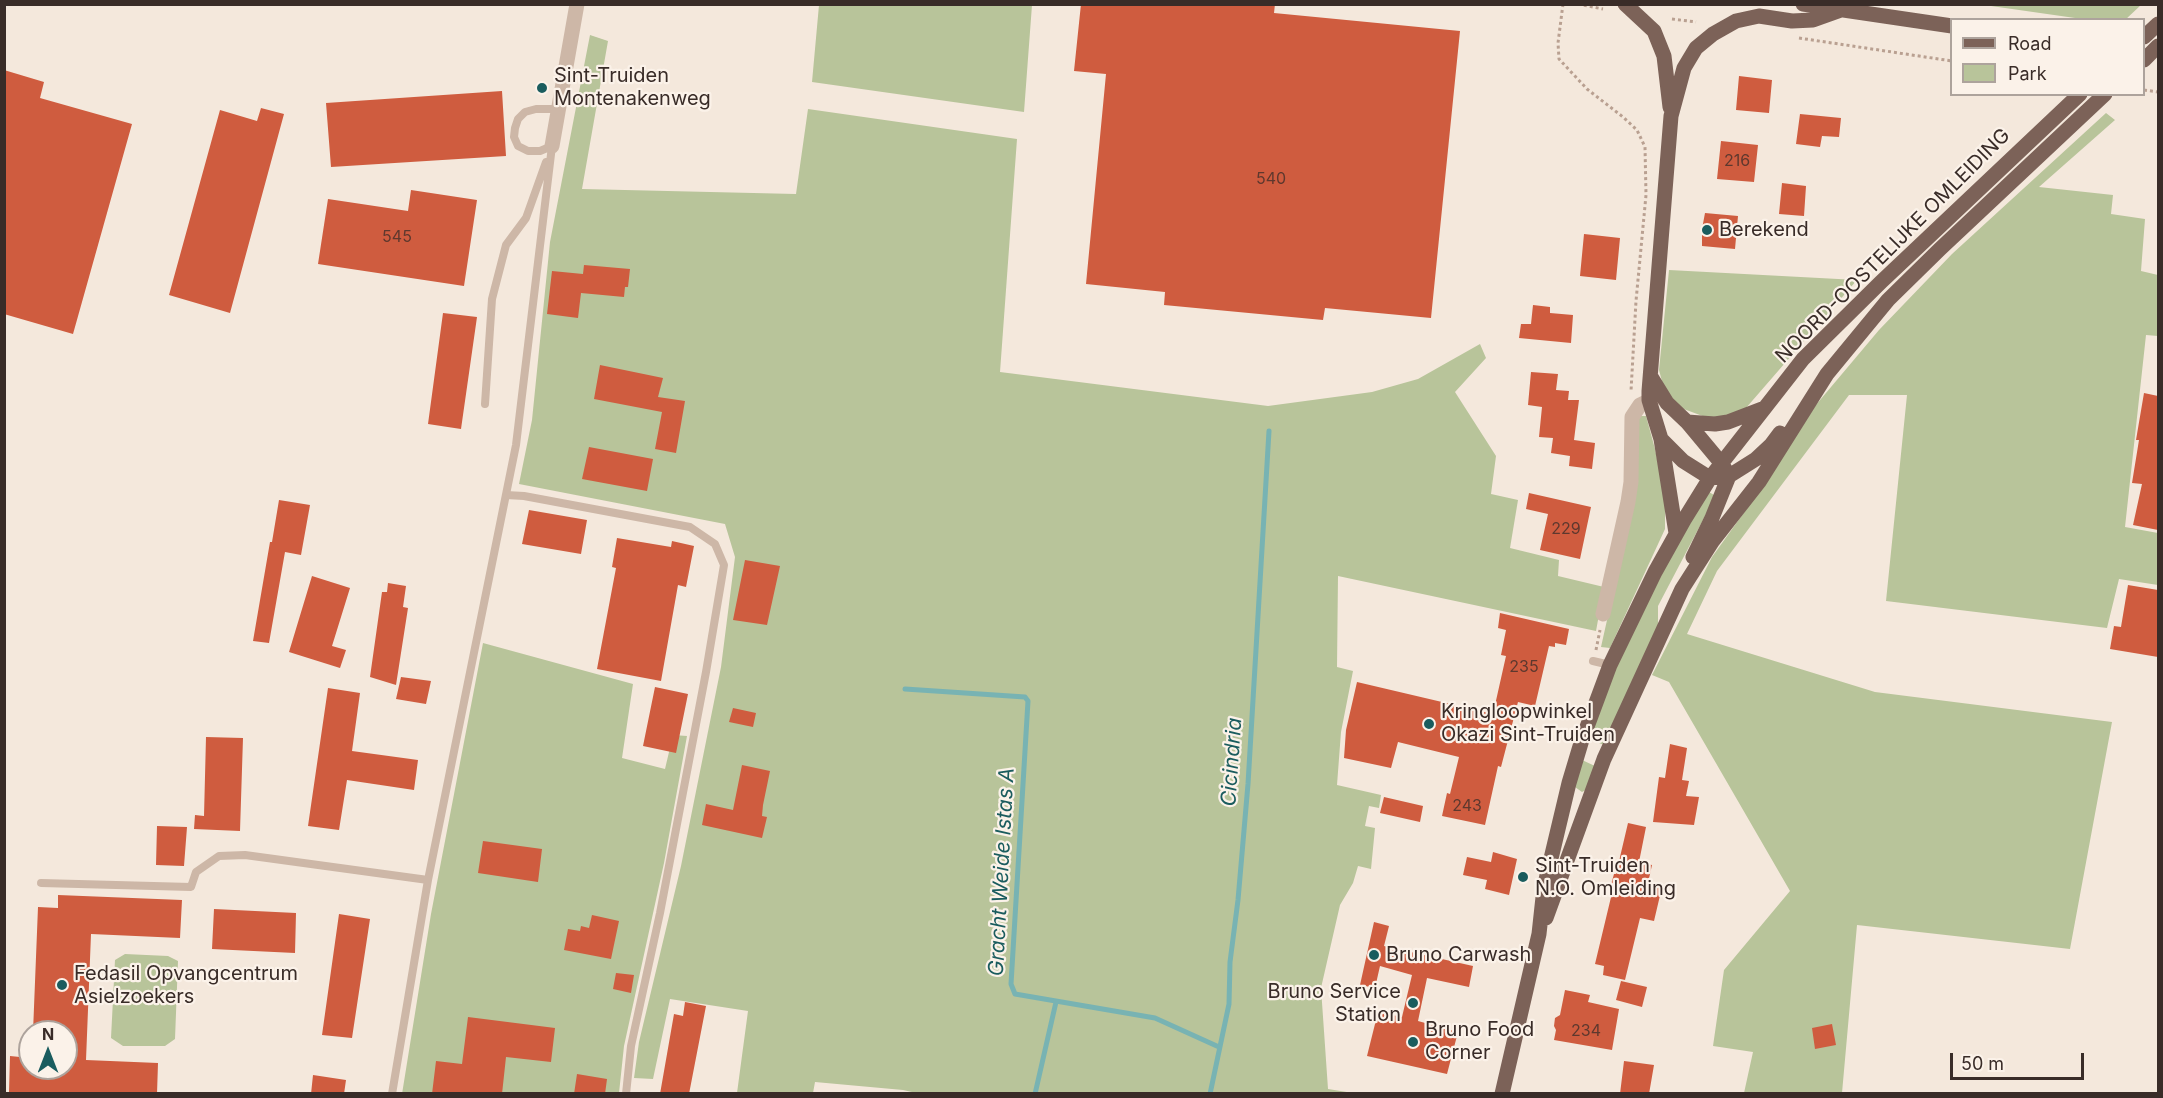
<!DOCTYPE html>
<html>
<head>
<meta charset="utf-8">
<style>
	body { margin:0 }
	#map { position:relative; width:2163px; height:1098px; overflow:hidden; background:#f4e8dc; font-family:Inter,sans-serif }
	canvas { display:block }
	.frame { position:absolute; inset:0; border:6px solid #392c28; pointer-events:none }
	.legend { position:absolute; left:1950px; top:18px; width:195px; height:78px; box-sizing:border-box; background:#fbf2e9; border:2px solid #ada39c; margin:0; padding:8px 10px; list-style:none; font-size:18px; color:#392c28 }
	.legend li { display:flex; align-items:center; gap:12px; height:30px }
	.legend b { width:30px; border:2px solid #ada39c }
	.north { position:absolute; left:18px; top:1020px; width:60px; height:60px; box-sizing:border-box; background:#fbf2e9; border:2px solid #ada39c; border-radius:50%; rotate:0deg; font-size:16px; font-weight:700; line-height:24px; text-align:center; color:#392c28 }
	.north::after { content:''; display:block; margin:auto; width:21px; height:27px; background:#1a5c5e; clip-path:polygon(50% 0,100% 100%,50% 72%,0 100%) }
	.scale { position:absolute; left:1950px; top:1053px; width:134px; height:27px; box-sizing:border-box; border:3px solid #392c28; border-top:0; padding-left:8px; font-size:18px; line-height:21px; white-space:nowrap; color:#392c28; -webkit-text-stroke:4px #fbf2e9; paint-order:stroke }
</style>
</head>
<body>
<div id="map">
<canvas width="2163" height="1098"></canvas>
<div class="frame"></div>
<ul class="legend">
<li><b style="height:8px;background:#7c6258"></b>Road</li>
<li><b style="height:16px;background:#b8c49a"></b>Park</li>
</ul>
<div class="north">N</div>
<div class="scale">50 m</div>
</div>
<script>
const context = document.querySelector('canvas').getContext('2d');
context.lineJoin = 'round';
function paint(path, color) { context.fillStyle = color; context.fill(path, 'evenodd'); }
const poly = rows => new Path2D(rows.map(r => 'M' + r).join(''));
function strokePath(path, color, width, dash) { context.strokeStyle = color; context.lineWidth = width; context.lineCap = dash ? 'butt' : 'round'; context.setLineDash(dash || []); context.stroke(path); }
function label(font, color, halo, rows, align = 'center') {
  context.font = font + ' Inter,sans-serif'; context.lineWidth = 4.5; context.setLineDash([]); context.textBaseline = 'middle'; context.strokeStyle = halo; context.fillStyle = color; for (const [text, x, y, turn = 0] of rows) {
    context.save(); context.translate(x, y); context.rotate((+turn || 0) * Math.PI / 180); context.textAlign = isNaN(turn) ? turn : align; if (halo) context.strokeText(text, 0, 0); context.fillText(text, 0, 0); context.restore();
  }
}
const green = poly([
	[819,5,1032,5,1024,112,812,82],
	[1984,5,2141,5,2125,20,2082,19],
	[590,35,608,41,582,189,796,194,808,109,1017,139,1000,372,1268,406,1372,392,1418,379,1480,344,1486,358,1455,392,1496,456,1491,494,1518,500,1510,548,1559,560,1558,576,1604,587,1596,631,1338,576,1337,667,1353,671,1341,732,1337,785,1381,795,1379,808,1369,806,1365,826,1375,828,1371,869,1358,866,1353,883,1340,905,1321,988,1328,1089,1353,1093,921,1094,903,1090,815,1082,813,1093,737,1093,748,1011,670,999,653,1079,634,1078,639,1042,681,866,721,667,735,557,725,524,519,484,532,420,550,242],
	[2106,113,2115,120,2039,187,2113,195,2111,214,2145,219,2141,271,2158,275,2158,336,2146,335,2125,527,2158,533,2158,585,2119,579,2107,628,1886,601,1907,395,1849,395,1717,571,1687,634,1875,692,2112,722,2070,949,1857,925,1842,1093,1744,1093,1753,1052,1713,1046,1724,970,1790,891,1669,682,1652,675,1712,557,1771,475,1815,406,1879,330,1952,254],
	[1669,270,1857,280,1746,408,1733,415,1708,418,1681,408,1671,398,1663,385,1659,370],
	[1640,416,1646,416,1655,449,1665,498,1665,529,1610,648,1601,647,1634,499,1638,420],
	[1709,492,1714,495,1714,499,1658,606,1658,627,1604,745,1589,739,1613,670,1669,555],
	[483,643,633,684,622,758,665,769,673,735,687,736,664,863,624,1046,619,1093,402,1094,431,914],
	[1582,760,1595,766,1586,790,1582,792,1575,787],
	[125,954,168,956,178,961,175,1039,165,1046,123,1046,111,1038,115,960]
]);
const stream = poly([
	[905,689,1025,697,1028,701,1011,984,1015,994,1155,1018,1219,1047],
	[1035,1094,1056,1002],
	[1210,1094,1229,1004,1230,962,1238,900,1248,784,1269,431]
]);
const building = poly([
	[1081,4,1275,4,1274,13,1460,31,1431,318,1325,308,1323,320,1164,305,1165,292,1086,284,1106,74,1074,71],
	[4,70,44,82,40,98,132,124,73,334,4,314],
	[1739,76,1772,80,1769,113,1736,110],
	[502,91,506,156,331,167,326,103],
	[261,108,284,114,230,313,169,295,220,110,257,121],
	[1800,114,1841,118,1839,137,1822,136,1820,147,1796,144],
	[1721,141,1758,145,1754,182,1717,179],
	[1782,183,1806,186,1804,216,1779,214],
	[411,190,477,200,464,286,318,264,328,199,408,211],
	[1705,213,1738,216,1735,249,1702,246,1702,229],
	[1584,234,1620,238,1616,280,1580,276],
	[584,265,630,269,628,287,625,287,624,297,581,293,578,318,547,314,552,271,583,274],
	[1533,305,1550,307,1550,313,1573,315,1571,343,1519,338,1521,324,1531,324],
	[443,313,477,317,461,429,428,424],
	[600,365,663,378,658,397,685,401,676,453,655,449,662,412,594,399],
	[1531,372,1558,374,1556,390,1569,391,1568,400,1579,400,1574,440,1595,443,1592,469,1569,466,1570,456,1551,453,1553,438,1539,437,1542,407,1528,405],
	[2144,393,2158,396,2158,530,2133,525,2142,484,2132,483,2139,440,2136,440],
	[589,447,653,459,647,491,582,479],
	[1529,493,1591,507,1580,559,1540,550,1548,514,1526,509],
	[279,500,310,505,301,555,285,552,269,643,253,641,270,542,272,542],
	[529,510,587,520,581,554,522,544],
	[617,538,671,547,672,541,694,546,686,587,678,585,661,681,597,669,616,568,612,567],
	[745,560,780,566,767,625,733,620],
	[312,576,350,588,332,646,346,650,340,668,289,652],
	[388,583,406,586,403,607,408,608,396,685,370,677,382,592,387,592],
	[2128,585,2158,590,2158,657,2110,649,2114,626,2121,627],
	[1500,613,1569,629,1566,645,1555,643,1555,647,1549,646,1535,706,1518,702,1501,767,1498,766,1485,825,1442,816,1447,793,1450,794,1459,757,1398,742,1391,768,1344,758,1346,730,1357,682,1493,714,1506,656,1501,655,1506,630,1498,628],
	[401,677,431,681,426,704,396,699],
	[655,687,688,694,676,753,643,746],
	[328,688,360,693,352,751,418,760,414,790,347,780,339,830,308,826],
	[733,708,756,713,753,727,729,722],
	[206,737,243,738,240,831,194,829,195,815,204,816],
	[1670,744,1687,748,1682,780,1689,781,1686,796,1699,797,1694,825,1653,822,1659,777,1665,778],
	[742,765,770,771,763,805,762,816,767,817,762,838,702,825,706,804,733,810],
	[1384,797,1423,806,1420,822,1380,813],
	[1628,823,1646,827,1639,862,1652,865,1648,883,1662,887,1654,921,1640,918,1625,980,1603,975,1604,966,1595,964,1612,893,1609,892,1614,874,1616,874],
	[157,826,187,827,184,866,156,865],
	[483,841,542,849,538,882,478,873],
	[1493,852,1517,859,1509,895,1485,889,1487,880,1463,875,1467,857,1491,862],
	[58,895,182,900,180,938,91,934,86,1060,158,1063,157,1094,9,1092,10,1056,30,1058,30,1068,66,1068,66,1032,33,1032,38,907,58,908],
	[214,909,296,913,295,953,212,949],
	[339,914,370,919,352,1038,322,1035],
	[592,915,619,921,611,959,564,950,568,929,580,931,581,926,589,928],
	[1374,922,1389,926,1384,946,1473,966,1469,987,1427,978,1418,1021,1458,1032,1447,1074,1367,1056,1378,1012,1402,1017,1412,975,1380,966,1375,988,1360,985],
	[616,973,634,975,631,993,613,989],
	[1621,981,1647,987,1642,1007,1616,1000],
	[1565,990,1590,995,1588,1002,1619,1009,1612,1050,1554,1040,1556,1030,1554,1026,1555,1018,1560,1015],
	[685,1002,706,1006,689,1094,660,1094,674,1014,683,1016],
	[468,1017,555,1028,551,1062,506,1057,502,1094,432,1094,436,1061,462,1064],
	[1832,1024,1836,1045,1815,1049,1812,1028],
	[1624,1061,1654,1065,1649,1094,1620,1094],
	[577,1074,607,1079,605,1094,574,1094],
	[313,1075,346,1080,344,1094,311,1094]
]);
const path = poly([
	[1563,4,1558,43,1559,59,1587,89,1623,117,1637,130,1645,147,1646,195,1636,301,1631,391],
	[1578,4,1603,9],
	[1672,19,1696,22],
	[1799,38,1952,61],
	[2144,90,2158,92],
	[1596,650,1600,630]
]);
const lane = poly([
	[552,146,540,151,528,151,518,146,514,137,515,128,518,119,525,112,536,109,558,109],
	[485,404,492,299,506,245,526,218,546,162],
	[506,495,524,496,690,527,715,544,724,565,706,672,660,913,631,1046,626,1094],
	[1593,661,1610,665],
	[41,883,191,887,196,872,219,856,245,855,428,880],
	[392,1094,428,880,516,445,552,146]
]);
const street = poly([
	[552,146,577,4],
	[1603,614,1628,502,1631,482,1632,417,1640,405,1661,395]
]);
const primary = poly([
	[1625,4,1654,31,1664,56,1670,107],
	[1803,4,1952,26],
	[2144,37,2158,24],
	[2144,60,2158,46],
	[1651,377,1667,403,1687,422,1722,464,1729,476,1712,518,1693,557],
	[1687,422,1715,424,1728,422,1762,409],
	[1780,433,1771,445,1756,459,1729,476,1710,478,1683,461,1661,439,1649,400,1649,391,1671,116,1684,68,1696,48,1713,34,1736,21,1759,16,1792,21,1813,20,1841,10],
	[1661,439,1676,533],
	[1546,918,1604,759,1682,589,1712,542,1759,482,1827,374,1888,300,1940,249,2105,94],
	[1502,1094,1539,934,1544,888,1569,783,1581,743,1610,665,1655,572,1684,520,1710,478,1803,359,1881,282,2080,94]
]);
const markers = [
	[542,88,6,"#1a5c5e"],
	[1707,230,6,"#1a5c5e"],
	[1429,724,6,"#1a5c5e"],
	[1523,877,6,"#1a5c5e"],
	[1374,955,6,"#1a5c5e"],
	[62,985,6,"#1a5c5e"],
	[1413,1003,6,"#1a5c5e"],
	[1413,1042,6,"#1a5c5e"]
];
const numberNames = [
	["216",1737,161],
	["540",1271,179],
	["545",397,237],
	["229",1566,529],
	["235",1524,667],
	["243",1467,806],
	["234",1586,1031]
];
const poiNames = [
	["Sint-Truiden",554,76],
	["Montenakenweg",554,99],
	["Berekend",1719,230],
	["Kringloopwinkel",1441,712],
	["Okazi Sint-Truiden",1441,735],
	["Sint-Truiden",1535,866],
	["N.O. Omleiding",1535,889],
	["Bruno Carwash",1386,955],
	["Fedasil Opvangcentrum",74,974],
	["Asielzoekers",74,997],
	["Bruno Service",1401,992,"right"],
	["Station",1401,1015,"right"],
	["Bruno Food",1425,1030],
	["Corner",1425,1053]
];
const streetNames = [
	["NOORD-OOSTELIJKE OMLEIDING",1893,246,-45]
];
const waterNames = [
	["Cicindria",1232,762,-86],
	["Gracht Weide Istas A",1002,872,-87]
];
paint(green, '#b8c49a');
strokePath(stream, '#78b3b3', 5);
paint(building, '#cf5c3f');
strokePath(path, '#b9a091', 3, [3, 3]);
strokePath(lane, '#cdb7a7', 8);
strokePath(street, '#cdb7a7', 15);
strokePath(primary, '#7c6258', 15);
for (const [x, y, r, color] of markers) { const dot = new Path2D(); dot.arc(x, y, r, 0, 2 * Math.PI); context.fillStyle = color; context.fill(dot); strokePath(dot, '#fbf2e9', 2); }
label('16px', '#5e382e', null, numberNames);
label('20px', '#392c28', '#fbf2e9', poiNames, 'left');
label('20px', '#392c28', '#fbf2e9', streetNames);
label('italic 21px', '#1a5c5e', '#fbf2e9', waterNames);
</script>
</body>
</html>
